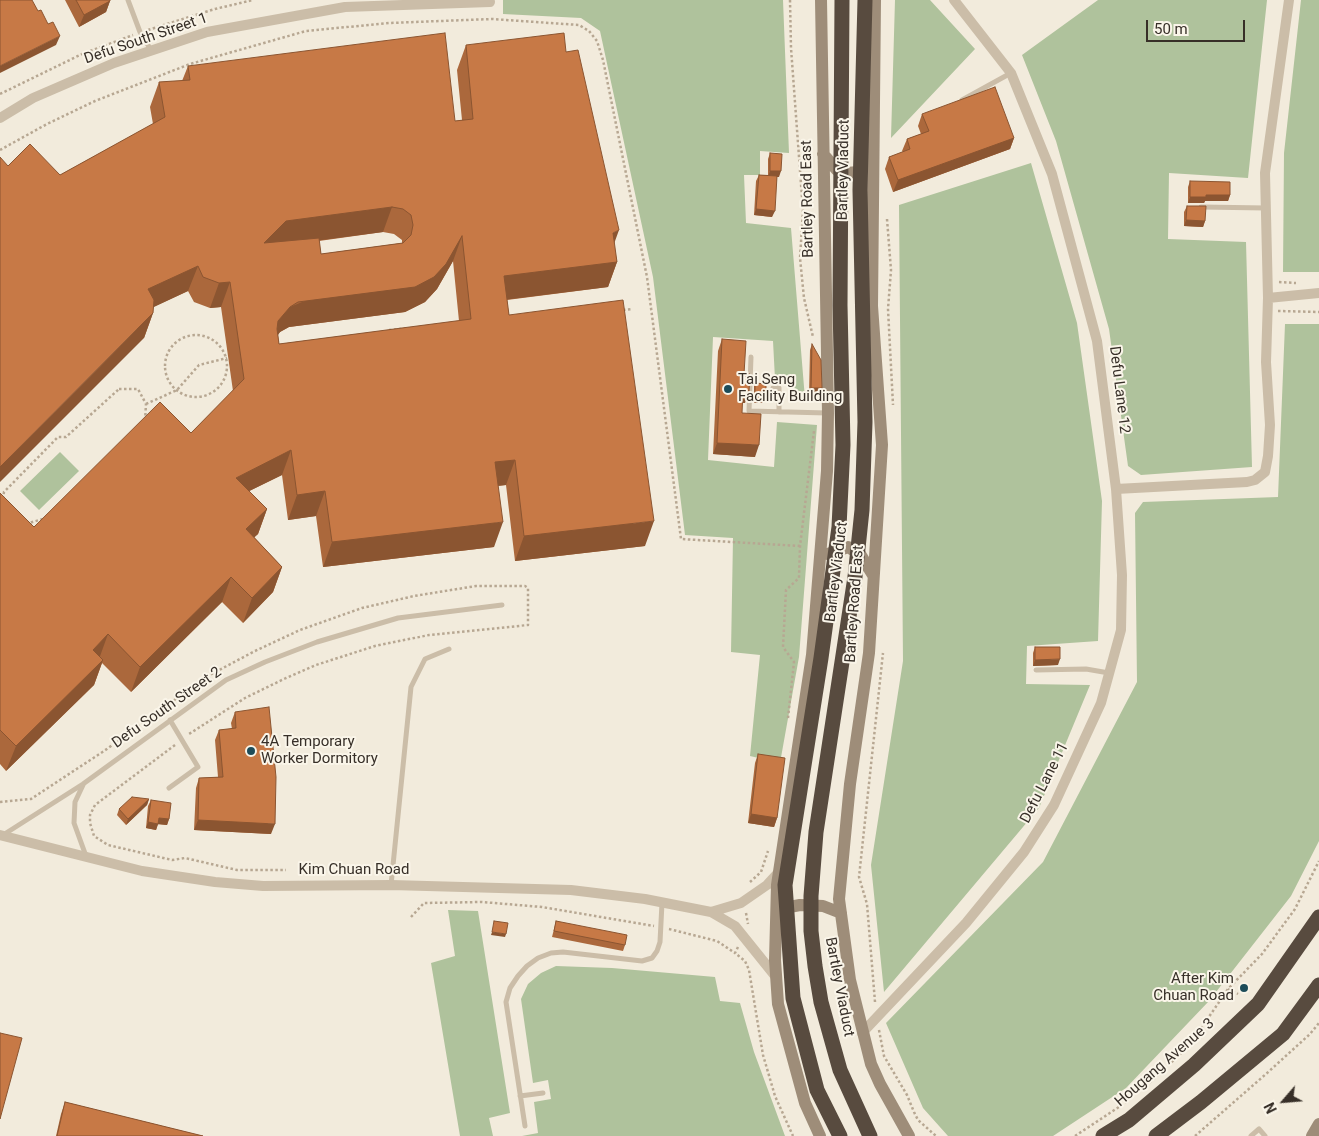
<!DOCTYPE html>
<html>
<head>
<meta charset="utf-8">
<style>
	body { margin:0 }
	#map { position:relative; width:1319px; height:1136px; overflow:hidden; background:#f2ebdc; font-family:Roboto,sans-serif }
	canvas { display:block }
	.north { position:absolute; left:1259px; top:1076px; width:50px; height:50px; -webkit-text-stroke:4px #faf5e9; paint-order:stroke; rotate:243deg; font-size:14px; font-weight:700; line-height:20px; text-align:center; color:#372f28 }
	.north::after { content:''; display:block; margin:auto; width:18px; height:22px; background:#372f28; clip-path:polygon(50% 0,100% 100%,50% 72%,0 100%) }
	.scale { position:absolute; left:1146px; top:20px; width:99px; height:22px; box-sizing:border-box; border:2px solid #372f28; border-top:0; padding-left:6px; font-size:15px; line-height:18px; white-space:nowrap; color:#372f28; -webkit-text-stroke:4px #faf5e9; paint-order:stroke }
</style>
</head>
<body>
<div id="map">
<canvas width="1319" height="1136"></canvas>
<div class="north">N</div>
<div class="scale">50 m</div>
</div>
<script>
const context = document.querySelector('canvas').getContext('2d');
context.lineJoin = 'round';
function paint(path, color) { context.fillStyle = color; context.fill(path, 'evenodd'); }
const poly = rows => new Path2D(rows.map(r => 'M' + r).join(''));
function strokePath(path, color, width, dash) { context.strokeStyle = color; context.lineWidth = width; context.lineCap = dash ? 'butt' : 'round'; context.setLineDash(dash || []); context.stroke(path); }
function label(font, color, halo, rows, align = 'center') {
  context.font = font + ' Roboto,sans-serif'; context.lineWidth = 4; context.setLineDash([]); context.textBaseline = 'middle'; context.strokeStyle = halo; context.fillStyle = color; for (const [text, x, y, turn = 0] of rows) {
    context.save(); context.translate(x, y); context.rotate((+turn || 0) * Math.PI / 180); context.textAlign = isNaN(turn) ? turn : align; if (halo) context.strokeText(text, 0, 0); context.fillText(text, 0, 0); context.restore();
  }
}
const green = poly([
	[503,0,783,0,789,153,760,151,760,175,744,175,746,223,791,228,805,399,791,398,790,380,775,379,773,341,713,337,708,460,774,467,777,422,817,425,799,657,780,763,750,756,760,655,731,652,733,538,685,535,653,277,600,31,581,18,503,14],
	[895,0,930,0,975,49,891,138],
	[1098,0,1267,0,1248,178,1169,173,1168,239,1246,242,1252,467,1141,475,1128,466,1109,329,1056,141,1022,55],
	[1301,0,1319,0,1319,272,1283,272,1284,153],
	[1031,163,1077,323,1102,501,1098,641,1027,646,1026,684,1090,685,1039,808,884,992,871,865,903,661,899,205],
	[1285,324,1319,324,1319,841,1291,896,1209,1001,1126,1088,1053,1136,948,1136,923,1108,886,1023,1043,862,1137,682,1135,513,1143,502,1278,497],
	[60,452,79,471,39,510,20,491],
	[448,910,478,911,510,1113,489,1118,493,1136,460,1136,431,963,455,956],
	[556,966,612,968,715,977,720,1001,740,1003,754,1052,785,1136,522,1136,538,1133,534,1102,551,1099,548,1080,533,1083,521,999,528,984,541,973]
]);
const path = poly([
	[790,0,791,48,803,211,800,258,804,298,813,337],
	[148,30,215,9,253,0],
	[0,94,82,54,133,35],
	[0,150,47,124,95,101,190,64,306,31,389,23,492,19,579,25,589,31,597,41,603,60,647,277,681,539,800,546],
	[887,219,891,270,888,309,893,405],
	[1279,282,1296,283],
	[623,310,632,309],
	[1278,311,1319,312],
	[389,330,408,328],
	'165 366a31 31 0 1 1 62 0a31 31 0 1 1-62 0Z',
	[119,389,138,389,146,404,145,421,46,518,19,526,8,521,2,505,4,492,58,437,66,437,119,389],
	[146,404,177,390,199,365,227,358],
	[788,718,794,662,783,647,786,590,799,578,800,546,814,431],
	[175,745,95,805,90,815,90,823,94,836,108,845,172,860,185,858,237,870,286,870],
	[0,802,31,799,104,751,206,677,255,651,300,630,362,608,414,596,476,586,525,586,528,588,528,625,429,635,375,646,316,665,286,678,245,698,189,734],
	[750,882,761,872,768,851],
	[746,913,748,924],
	[411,917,424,903,482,902,542,907,654,926],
	[669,929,717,941,735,953],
	[738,947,735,953,745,961,749,970,763,1055,775,1096,793,1136],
	[1228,989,1238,994],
	[875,1002,867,904,859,877,883,653],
	[879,1030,884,1056,907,1095,914,1112,918,1120,936,1136],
	[1146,1086,1189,1046,1228,989,1262,954,1295,909,1319,861],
	[1075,1136,1128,1101],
	[1195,1136,1266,1074,1310,1034,1319,1023]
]);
const lane = poly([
	[128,0,140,32,151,50],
	[962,100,1011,73],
	[1201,207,1266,208],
	[751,357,749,411,827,413],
	[773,388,779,388,779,412],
	[1036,670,1086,669,1109,673],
	[83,785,75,802,74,823,86,856],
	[169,788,198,767,170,720],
	[3,835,83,784,226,680,265,662,317,642,398,618,502,605],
	[391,885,411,687,425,659,449,649],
	[520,1096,543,1093],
	[525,1126,506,1002,510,988,518,976,527,966,538,958,551,953,563,952,642,961,652,958,657,951,660,942,662,903],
	[1251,1136,1259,1129,1265,1136]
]);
const street = poly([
	[0,118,33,98,114,63,207,32,345,7,490,2],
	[1268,298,1319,293],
	[1116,489,1247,482,1255,480,1265,472,1268,456,1270,425,1266,362,1268,298,1265,173,1289,0],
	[0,835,142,871,215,882,263,886,391,885,571,890,645,899,711,912,735,926,776,977],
	[711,912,741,903,767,885,779,872],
	[862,1033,966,923,1024,852,1054,805,1101,703,1121,630,1122,575,1116,489,1097,341,1052,174,1011,73,954,0]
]);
const secondary = poly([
	[875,0,872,306,882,445,869,653,850,784,839,899,850,980,871,1064,880,1084,909,1136],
	[823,154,837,170,847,173,858,172,866,166],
	[828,554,848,547,860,554,873,575],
	[779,909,800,905,823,906,841,913],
	[820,1136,805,1103,778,1004,775,960,777,885,812,655,827,471,828,413,821,0],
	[1312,1136,1319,1124]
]);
const highway = poly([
	[865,0,860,190,865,422,862,510,855,577,816,832,811,896,811,931,815,966,821,1002,840,1070,870,1136],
	[840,1136,817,1090,793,998,785,885,821,658,839,527,843,445,840,305,842,0],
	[1103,1136,1129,1120,1194,1065,1258,1004,1319,917],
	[1156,1136,1201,1102,1283,1034,1319,985]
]);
const wall = poly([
	[65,0,110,0,110,1,106,12,79,27],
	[466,45,566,52,614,244,617,262,608,287,507,300,509,315,645,546,515,561,506,485,498,486,494,547,323,567,316,516,288,520,282,475,249,491,267,509,258,534,254,537,282,567,273,592,243,623,222,602,131,692,102,663,94,685,6,771,0,764,0,493,34,527,191,433,233,391,221,307,210,308,194,302,188,291,153,307,153,313,144,338,8,166,60,175,153,124,150,107,159,82,182,81,188,66,455,121,462,120,457,70],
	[383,232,394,234,402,240,402,243,321,254,319,241],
	[453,261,459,321,279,344,278,335,280,332,289,327,405,312,425,302,437,289],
	[922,114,1014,138,1010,149,893,192,885,169,889,157,903,152,902,151,907,139,921,134,918,126],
	[770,153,779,177,777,177,772,217,754,215,756,181,759,175,768,175,768,159],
	[1190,181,1230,195,1228,201,1205,201,1204,203,1188,203,1188,187],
	[1187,206,1205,221,1203,227,1184,226,1184,212],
	[722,339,744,374,745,403,742,403,742,413,755,457,713,454,718,351],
	[812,344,820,394,809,394,810,350],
	[755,383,765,403,754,403,754,386],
	[1035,647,1058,665,1033,666,1033,653],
	[235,712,271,834,194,830,196,788,199,778,218,777,215,740,219,730,232,729,231,723],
	[758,754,777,818,774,827,748,823,755,763],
	[149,799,147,805,126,825,117,815,119,809],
	[151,800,169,819,167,825,158,824,156,830,146,828,148,806],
	[556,921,625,945,623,951,552,937],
	[65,1102,203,1136,56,1136,61,1114]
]);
const shadedWall = poly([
	[110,1,106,12,79,27,84,15],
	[60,36,56,45,0,73,0,66],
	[1014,138,1010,149,893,192,898,180],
	[770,171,781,171,779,177,768,177],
	[1206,195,1230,195,1228,201,1205,201,1204,203,1188,203,1190,197],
	[392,207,383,232,276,246,264,243,286,221],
	[756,209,775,211,772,217,754,215],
	[1186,220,1205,221,1203,227,1184,226],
	[619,230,610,255,613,233],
	[462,236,453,261,437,289,425,302,405,312,289,327,280,332,269,346,278,321,290,307],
	[617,262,608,287,495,301,504,276],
	[198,266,188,291,139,314,148,289],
	[230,282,221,307,210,308,219,283],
	[153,313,144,338,0,482,0,467],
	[811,388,822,388,820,394,809,394],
	[743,391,749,391,745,403,739,403],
	[755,400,766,400,765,403,754,403],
	[717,443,759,445,755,457,713,454],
	[291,450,282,475,227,502,236,478],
	[515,460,506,485,485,487,495,462],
	[325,491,316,516,288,520,297,495],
	[267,509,258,534,237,554,246,529],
	[654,521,645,546,515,561,524,536],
	[503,522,494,547,323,567,332,542],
	[282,567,273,592,243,623,252,598],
	[231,577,222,602,131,692,140,667],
	[108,634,99,659,93,650],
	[1060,659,1058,665,1033,666,1035,660],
	[103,660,94,685,6,771,16,746],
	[149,799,147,805,126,825,128,819],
	[751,814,777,818,774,827,748,823],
	[159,818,169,819,167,825,157,824],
	[198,820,275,824,271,834,194,830],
	[148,822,158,824,156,830,146,828],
	[492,932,506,934,505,937,491,935]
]);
const building = poly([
	[0,0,32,0,38,11,41,10,48,24,53,22,60,36,0,66,0,0],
	[76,0,110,0,110,1,84,15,76,0],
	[445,33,455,121,473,119,466,45,564,33,566,52,578,50,619,230,613,233,617,262,504,276,509,315,623,300,654,521,524,536,515,460,495,462,503,522,332,542,325,491,297,495,291,450,236,478,267,509,246,529,282,567,252,598,231,577,140,667,108,634,93,650,103,660,16,746,0,730,0,493,34,527,160,402,191,433,244,379,230,282,219,283,203,277,198,266,148,289,154,300,153,313,0,467,0,157,8,166,30,144,60,175,165,117,159,82,190,80,188,66,445,33],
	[392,207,403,209,411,215,413,225,411,235,403,243,321,254,319,238,264,243,286,221,392,207],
	[462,236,471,319,279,344,277,329,278,321,290,307,298,302,415,287,434,277,446,264,462,236],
	[995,87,1014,138,898,180,889,157,910,149,907,139,929,131,922,114,995,87],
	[770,153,782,154,781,171,770,171,770,153],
	[759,175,777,176,775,211,756,209,759,175],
	[1190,181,1230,182,1230,195,1206,195,1206,197,1190,197,1190,181],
	[1187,206,1206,206,1205,221,1186,220,1187,206],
	[722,339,746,341,744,374,750,374,749,391,743,391,742,413,761,414,759,445,717,443,722,339],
	[812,344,821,360,822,388,811,388,812,344],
	[755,383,766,384,766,400,755,400,755,383],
	[1035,647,1060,647,1060,659,1035,660,1035,647],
	[269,707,276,777,275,824,198,820,199,778,223,777,219,730,236,728,235,712,269,707],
	[758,754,785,758,777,818,751,814,758,754],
	[132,797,149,799,128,819,119,809,132,797],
	[151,800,171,803,169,819,159,818,158,824,148,822,151,800],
	[494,921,508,923,506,934,492,932,494,921],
	[556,921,627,935,625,945,554,931,556,921],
	[0,1033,22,1038,0,1119,0,1033],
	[65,1102,203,1136,57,1136,65,1102]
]);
const markers = [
	[728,389,5,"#1d4c59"],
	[251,751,5,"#1d4c59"],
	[1244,988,5,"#1d4c59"]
];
const streetNames = [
	["Defu South Street 1",146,39,-19],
	["Bartley Viaduct",844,170,-89],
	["Bartley Road East",808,199,-91],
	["Defu Lane 12",1119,390,83],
	["Bartley Viaduct",837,572,-83],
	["Bartley Road East",855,604,-86],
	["Defu South Street 2",167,708,-35],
	["Defu Lane 11",1045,783,-63],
	["Kim Chuan Road",354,870],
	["Bartley Viaduct",839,987,79],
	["Hougang Avenue 3",1165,1063,-41]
];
const poiNames = [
	["Tai Seng",738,380],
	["Facility Building",738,397],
	["4A Temporary",261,742],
	["Worker Dormitory",261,759],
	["After Kim",1234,979,"right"],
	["Chuan Road",1234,996,"right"]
];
paint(green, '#afc29c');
strokePath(path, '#b7a792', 2.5, [2.5, 2.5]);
strokePath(lane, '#cbbda8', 5);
strokePath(street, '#cbbda8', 10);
strokePath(secondary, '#9e8d79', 12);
strokePath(highway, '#584b3f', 15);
paint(wall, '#ab683c');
paint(shadedWall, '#8b5531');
paint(building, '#c77946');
strokePath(building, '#8b5531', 1);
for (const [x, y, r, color] of markers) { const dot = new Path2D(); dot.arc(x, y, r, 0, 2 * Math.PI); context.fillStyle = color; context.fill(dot); strokePath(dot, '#faf5e9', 2); }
label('15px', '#372f28', '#faf5e9', streetNames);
label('15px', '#372f28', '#faf5e9', poiNames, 'left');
</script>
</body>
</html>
